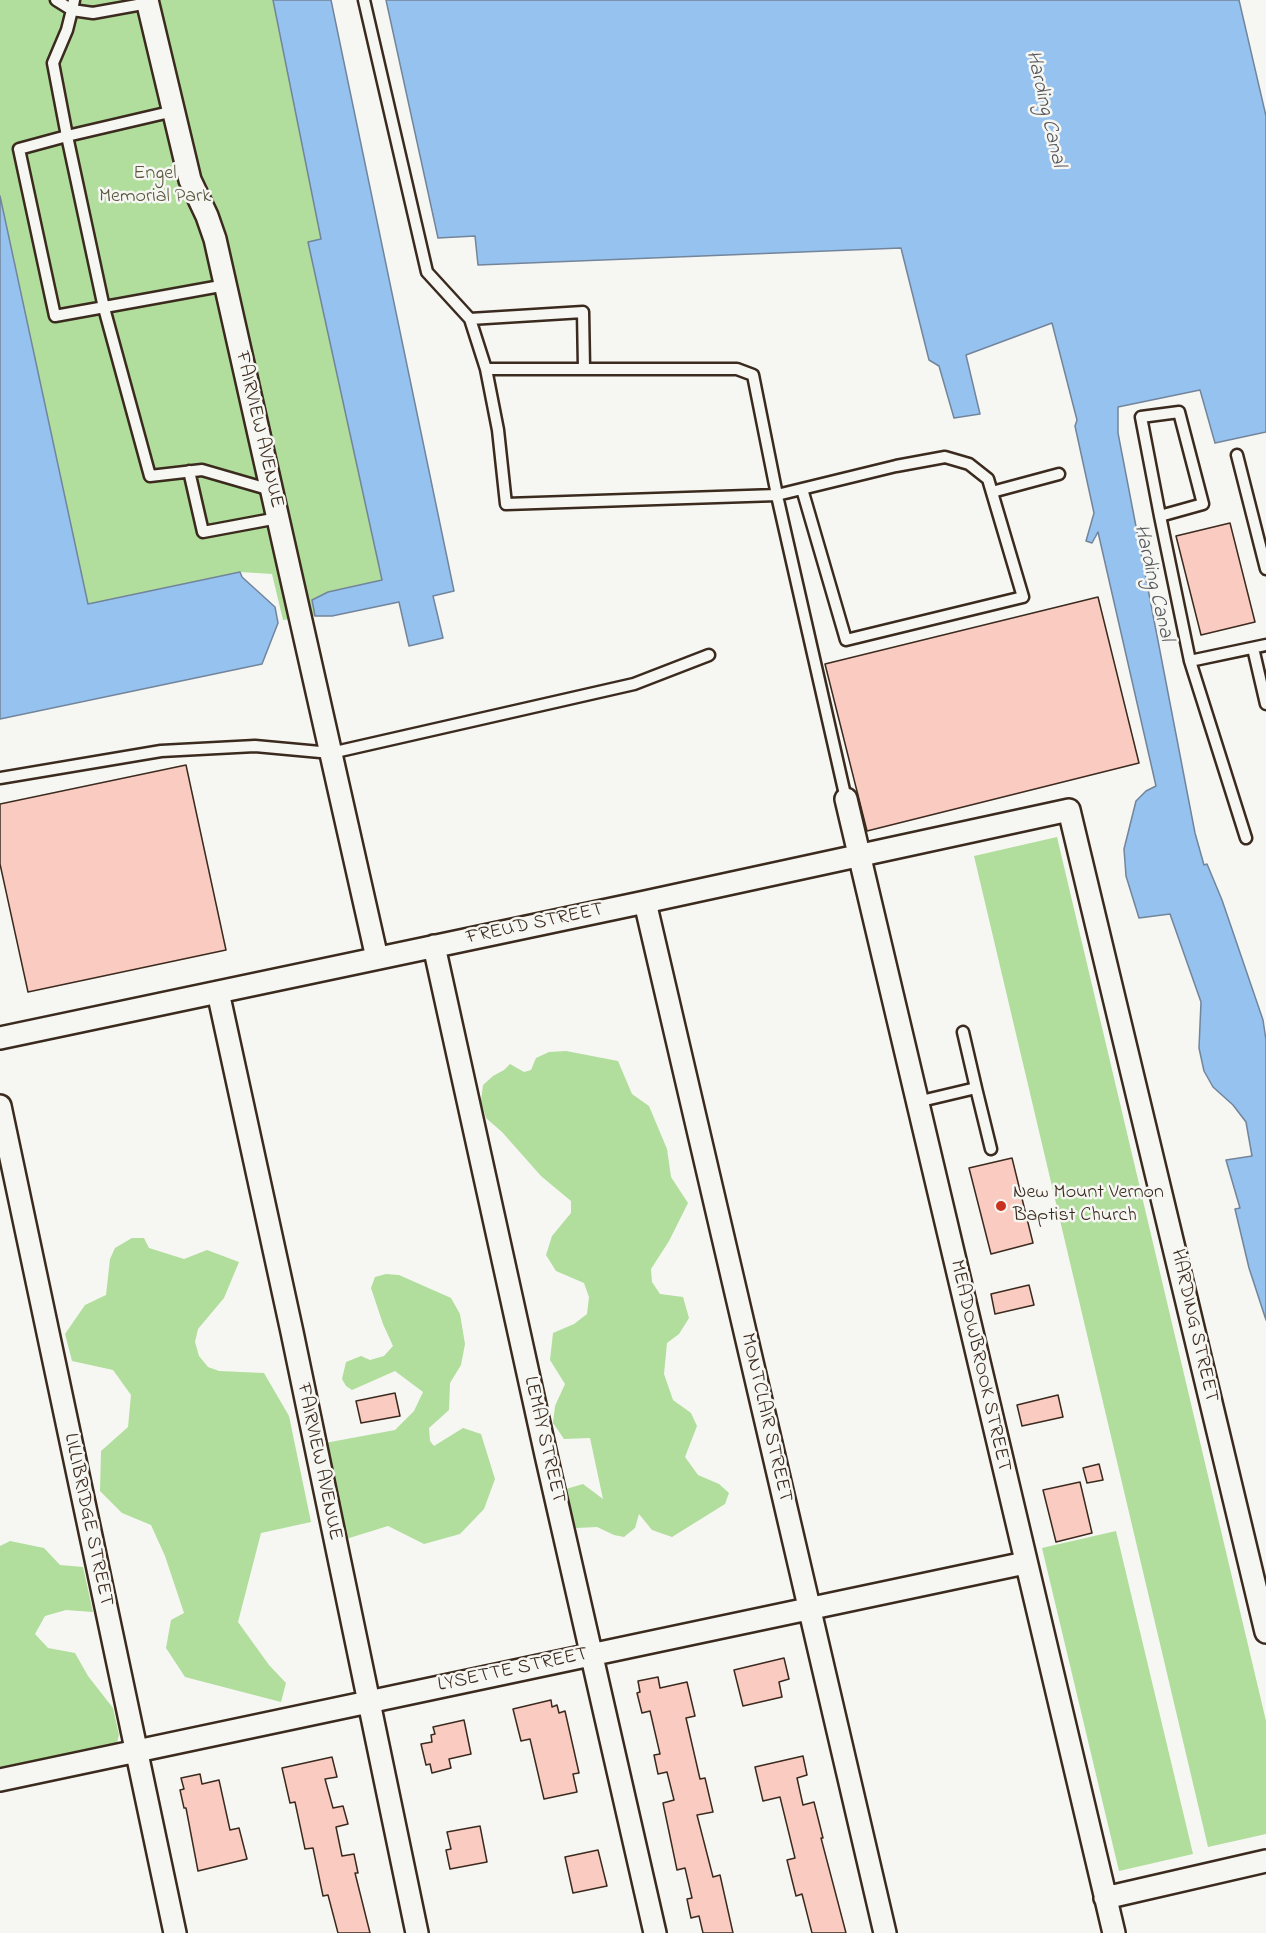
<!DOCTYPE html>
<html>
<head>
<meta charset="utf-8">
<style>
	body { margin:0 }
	canvas { display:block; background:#f6f6f2 }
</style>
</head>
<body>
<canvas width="1266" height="1933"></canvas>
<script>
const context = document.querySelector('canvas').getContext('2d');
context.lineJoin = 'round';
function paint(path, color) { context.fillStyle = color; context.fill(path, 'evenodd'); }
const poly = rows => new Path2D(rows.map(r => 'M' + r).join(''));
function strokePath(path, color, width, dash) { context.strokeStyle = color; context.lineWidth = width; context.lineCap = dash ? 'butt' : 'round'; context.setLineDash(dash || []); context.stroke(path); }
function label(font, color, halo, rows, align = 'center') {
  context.font = font + ' "Indie Flower",sans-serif'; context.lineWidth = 5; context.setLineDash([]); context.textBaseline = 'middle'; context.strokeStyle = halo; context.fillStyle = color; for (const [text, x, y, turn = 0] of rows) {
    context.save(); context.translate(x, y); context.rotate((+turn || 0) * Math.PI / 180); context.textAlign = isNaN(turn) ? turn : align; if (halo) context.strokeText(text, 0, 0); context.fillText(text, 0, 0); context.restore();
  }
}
const green = poly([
	[0,0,273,0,321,239,308,243,382,580,328,592,312,600,315,616,283,620,272,574,240,572,88,604,0,196],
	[1057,837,1266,1721,1266,1834,1208,1847,974,856],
	[566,1051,618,1061,632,1094,649,1106,667,1149,671,1177,688,1203,669,1241,651,1269,652,1282,660,1294,683,1297,689,1318,679,1334,667,1343,664,1374,673,1400,691,1413,697,1426,685,1457,698,1475,719,1484,729,1493,725,1504,672,1537,652,1530,639,1514,635,1528,624,1537,614,1535,597,1527,576,1528,566,1489,583,1484,603,1499,590,1438,564,1439,553,1423,555,1406,565,1384,550,1360,553,1333,574,1324,587,1314,589,1297,584,1283,556,1271,546,1255,552,1236,571,1213,571,1201,541,1176,502,1132,486,1118,481,1101,483,1085,493,1076,504,1070,510,1064,524,1072,531,1070,536,1058,549,1052],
	[132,1238,144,1238,149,1248,184,1259,207,1250,239,1262,224,1298,198,1329,195,1342,199,1356,208,1367,219,1371,264,1373,289,1416,311,1522,261,1533,238,1622,269,1665,286,1683,281,1702,185,1677,166,1648,171,1620,184,1613,165,1556,151,1525,122,1513,100,1491,101,1451,128,1427,131,1395,113,1370,72,1361,65,1334,85,1305,106,1295,110,1259,115,1248],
	[386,1274,399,1275,451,1298,460,1314,465,1344,461,1365,450,1383,449,1410,429,1428,430,1441,434,1446,463,1428,481,1434,495,1479,484,1509,460,1534,424,1544,388,1526,346,1539,325,1443,395,1430,414,1411,423,1392,395,1371,352,1390,346,1386,342,1379,346,1362,361,1356,370,1360,384,1356,393,1346,383,1324,371,1288,375,1277],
	[1116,1531,1193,1854,1119,1871,1042,1548],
	[10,1541,44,1548,60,1565,83,1567,93,1612,66,1610,45,1616,35,1634,48,1648,75,1653,88,1676,113,1708,119,1735,117,1743,114,1746,0,1770,0,1546]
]);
const water = poly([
	[273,0,331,0,454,591,433,596,443,638,409,646,399,602,332,616,315,616,312,600,328,592,382,580,308,242,321,239,273,0],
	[386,0,1239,0,1266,116,1266,432,1215,443,1200,390,1118,407,1118,433,1195,833,1204,865,1207,864,1222,900,1263,1020,1266,1040,1266,1320,1249,1268,1235,1209,1240,1208,1226,1160,1252,1156,1246,1122,1233,1105,1213,1087,1204,1071,1199,1048,1201,1002,1170,914,1139,918,1126,876,1124,849,1136,801,1146,791,1156,786,1098,532,1092,543,1086,541,1094,513,1075,426,1077,420,1052,323,966,355,980,414,954,418,939,366,929,360,901,248,478,265,475,236,438,238,386,0],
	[0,196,88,604,240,572,242,577,275,607,278,623,262,664,0,719,0,196]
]);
const building = poly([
	[1230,523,1255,622,1201,635,1176,536,1230,523],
	[1098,597,1139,763,867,831,825,664,1098,597],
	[186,765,226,950,28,992,0,864,0,804,186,765],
	[1012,1158,1033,1243,991,1254,969,1168,1012,1158],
	[1029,1285,1034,1305,995,1314,991,1294,1029,1285],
	[395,1393,400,1416,361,1423,356,1401,395,1393],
	[1058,1395,1063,1417,1022,1426,1017,1405,1058,1395],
	[1099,1464,1103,1480,1087,1483,1083,1468,1099,1464],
	[1080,1482,1092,1533,1056,1542,1043,1490,1080,1482],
	[784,1658,789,1679,779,1682,782,1697,743,1706,734,1670,784,1658],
	[658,1677,660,1688,687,1682,695,1716,686,1718,700,1779,705,1778,713,1812,697,1815,713,1877,720,1875,733,1933,703,1933,699,1916,691,1918,687,1899,692,1898,685,1868,677,1870,663,1803,674,1800,667,1772,658,1774,654,1755,660,1754,650,1711,642,1713,637,1693,640,1692,638,1681,658,1677],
	[551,1700,552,1707,557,1705,559,1713,565,1711,579,1773,573,1774,577,1792,544,1799,530,1739,521,1741,513,1709,551,1700],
	[464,1720,471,1754,449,1759,451,1768,432,1773,430,1764,426,1765,421,1744,432,1742,431,1735,435,1734,433,1727,464,1720],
	[803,1756,807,1775,797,1778,803,1805,814,1802,823,1838,821,1838,846,1933,812,1933,802,1894,796,1896,787,1860,795,1858,780,1797,763,1801,755,1767,803,1756],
	[332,1757,337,1777,325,1779,333,1808,343,1806,348,1824,336,1827,342,1856,354,1854,358,1873,355,1873,370,1933,338,1933,328,1895,323,1896,313,1848,305,1849,295,1802,290,1803,282,1768,332,1757],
	[200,1774,202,1784,219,1780,230,1830,239,1828,247,1859,198,1871,186,1808,184,1808,180,1790,184,1789,181,1778,200,1774],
	[480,1826,487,1862,450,1869,446,1850,451,1849,447,1832,480,1826],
	[598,1850,607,1886,573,1893,565,1857,598,1850]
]);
const service = poly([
	[56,0,72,10,67,30,53,63,67,136,19,149,55,316,226,285],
	[74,0,72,10,93,13,148,3],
	[364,0,427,272,470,319,486,369,737,369,753,375,778,500,846,799],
	[174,111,67,136,104,308,150,476,202,470,271,490],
	[470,319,583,312,584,368],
	[486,369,498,430,506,504,777,495,896,466,945,457,969,464,988,479,1023,597,846,640,802,489],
	[1237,455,1266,569],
	[189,471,203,532,278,518],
	[992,492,1059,474],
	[1160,516,1203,504,1179,412,1141,417,1160,516,1190,661,1266,645],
	[1253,648,1266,704],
	[1190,661,1246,838],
	[0,778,161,751,255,746,331,753,634,684,709,655],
	[963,1032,976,1088],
	[917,1102,976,1088,991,1149]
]);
const minor = poly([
	[147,0,190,180,207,216,215,239,377,958],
	[846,799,1114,1933],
	[645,902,885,1933],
	[434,946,546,1455,655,1933],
	[218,992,292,1332,417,1933],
	[0,1038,645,902,1069,810,1266,1632],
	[0,1106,175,1933],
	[0,1780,1025,1563],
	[1105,1898,1266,1861]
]);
const markers = [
	[1001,1206,6,"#c8321e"]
];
const parkNames = [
	["Engel",155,175],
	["Memorial Park",155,198]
];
const streetNames = [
	["FAIRVIEW AVENUE",258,430,77],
	["FREUD STREET",535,925,-12],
	["HARDING STREET",1193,1326,77],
	["MEADOWBROOK STREET",979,1366,77],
	["MONTCLAIR STREET",765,1418,77],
	["LEMAY STREET",543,1440,77],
	["FAIRVIEW AVENUE",318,1462,78],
	["LILLIBRIDGE STREET",87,1520,78],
	["LYSETTE STREET",513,1671,-12]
];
const poiNames = [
	["New Mount Vernon",1013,1194],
	["Baptist Church",1013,1217]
];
const waterNames = [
	["Harding Canal",1044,109,77],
	["Harding Canal",1152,583,77]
];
paint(green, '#b1de9c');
paint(water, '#96c2ef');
strokePath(water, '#72859b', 1.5);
paint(building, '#facbc1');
strokePath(building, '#3b2a1e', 1.5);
strokePath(service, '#3b2a1e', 15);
strokePath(minor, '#3b2a1e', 26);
strokePath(service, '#f6f6f2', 10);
strokePath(minor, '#f6f6f2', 21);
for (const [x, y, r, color] of markers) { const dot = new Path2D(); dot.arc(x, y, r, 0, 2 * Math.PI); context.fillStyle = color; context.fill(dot); strokePath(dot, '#f6f6f2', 2); }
label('20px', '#58573e', '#f6f6f2', parkNames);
label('20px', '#3b2a1e', '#f6f6f2', streetNames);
label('20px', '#3b2a1e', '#f6f6f2', poiNames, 'left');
label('italic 21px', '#56585d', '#f6f6f2', waterNames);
</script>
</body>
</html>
